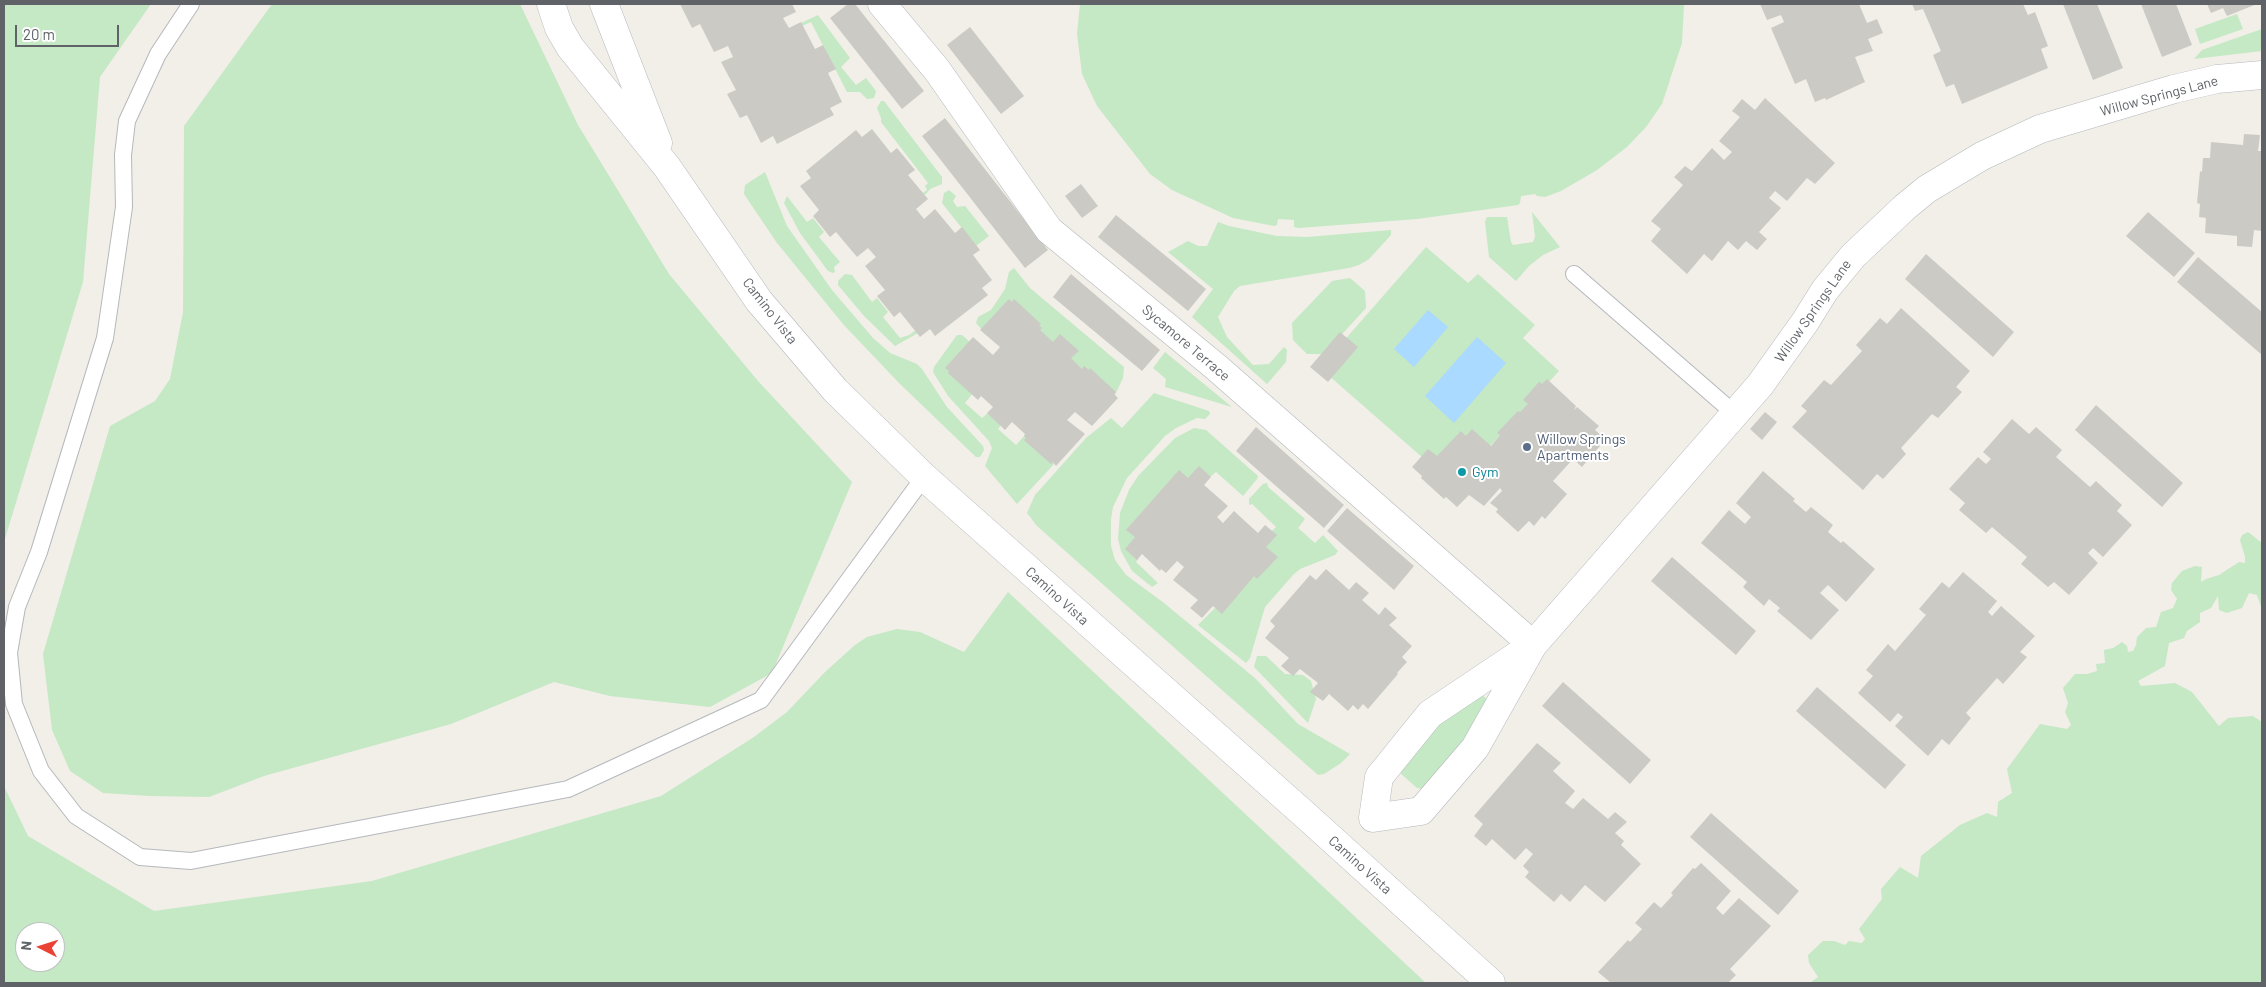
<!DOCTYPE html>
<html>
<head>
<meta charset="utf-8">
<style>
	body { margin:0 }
	#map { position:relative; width:2266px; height:987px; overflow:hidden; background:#f1efe8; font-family:Barlow,sans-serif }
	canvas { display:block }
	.frame { position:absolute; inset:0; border:5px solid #5f6368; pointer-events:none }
	.north { position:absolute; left:15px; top:922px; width:50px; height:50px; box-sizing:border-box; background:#fff; border:1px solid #bfc1c3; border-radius:50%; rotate:275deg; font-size:14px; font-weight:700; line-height:20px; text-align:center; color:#5f6368 }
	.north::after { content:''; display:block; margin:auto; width:18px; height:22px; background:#ea4335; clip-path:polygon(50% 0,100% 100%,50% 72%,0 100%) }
	.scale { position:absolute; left:15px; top:25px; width:104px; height:22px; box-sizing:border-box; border:2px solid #5f6368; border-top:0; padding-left:6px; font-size:15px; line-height:18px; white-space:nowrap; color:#5f6368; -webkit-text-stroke:4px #fff; paint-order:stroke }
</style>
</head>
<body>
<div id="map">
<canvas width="2266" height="987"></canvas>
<div class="frame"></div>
<div class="north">N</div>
<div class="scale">20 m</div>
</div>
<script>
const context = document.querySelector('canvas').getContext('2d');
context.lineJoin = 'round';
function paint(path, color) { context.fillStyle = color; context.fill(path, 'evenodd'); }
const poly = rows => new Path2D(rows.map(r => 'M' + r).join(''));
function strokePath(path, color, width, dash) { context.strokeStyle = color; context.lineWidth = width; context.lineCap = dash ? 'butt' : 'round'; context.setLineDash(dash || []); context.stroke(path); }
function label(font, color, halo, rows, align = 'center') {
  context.font = font + ' Barlow,sans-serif'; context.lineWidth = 4; context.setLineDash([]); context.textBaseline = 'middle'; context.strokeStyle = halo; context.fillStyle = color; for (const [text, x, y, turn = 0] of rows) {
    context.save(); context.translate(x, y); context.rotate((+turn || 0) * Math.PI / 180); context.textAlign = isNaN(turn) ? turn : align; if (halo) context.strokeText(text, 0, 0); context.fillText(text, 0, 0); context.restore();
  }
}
const green = poly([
	[4,4,151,4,100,77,83,282,4,542],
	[272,4,520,4,578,125,669,274,758,381,852,482,772,673,710,707,610,696,554,682,451,724,264,776,209,797,150,796,103,793,70,771,52,730,43,654,110,426,155,401,170,379,183,312,184,126],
	[1080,4,1684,4,1682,43,1662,104,1646,127,1627,147,1597,170,1561,191,1545,197,1537,196,1535,194,1521,196,1520,203,1518,205,1417,219,1299,228,1294,227,1294,220,1278,219,1277,225,1274,226,1233,218,1172,190,1150,174,1097,106,1082,74,1077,34],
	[2237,14,2243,29,2200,44,2195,29],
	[818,15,850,58,841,67,856,85,866,78,876,91,874,98,867,99,860,92,847,92,811,22,802,26,801,23],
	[2262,29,2262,51,2194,59,2202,50],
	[881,101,884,101,942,177,942,184,930,189,926,194,921,194,927,190,925,186,928,183,881,122,881,118,877,108],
	[765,172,787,226,832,290,873,338,890,353,917,364,922,369,947,407,983,446,984,450,980,457,976,457,899,383,843,324,777,243,744,194,745,185],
	[949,190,956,196,953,201,957,207,965,206,989,236,976,246,942,203,944,193],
	[787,196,807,222,813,218,824,232,819,237,840,262,834,267,835,272,833,273,828,271,800,233,784,203],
	[1532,212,1560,247,1543,255,1529,266,1516,281,1489,257,1485,222,1487,217,1507,217,1511,242,1513,245,1533,242,1535,237],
	[1218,222,1229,226,1277,236,1307,237,1391,230,1391,235,1369,259,1359,265,1349,268,1240,286,1234,291,1218,317,1227,337,1253,365,1269,364,1284,347,1287,350,1286,362,1267,384,1192,317,1213,289,1168,252,1188,241,1198,246,1207,246],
	[1426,247,1468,283,1478,274,1535,325,1523,338,1559,371,1454,485,1320,368],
	[1014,268,1030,288,1124,367,1123,378,1114,397,1008,304,983,331,976,323,978,317,991,310,1005,289,1009,272],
	[845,274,852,275,872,302,877,298,888,312,883,317,900,338,909,335,916,330,918,333,895,346,864,316,838,285,838,281],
	[1350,278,1365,291,1366,308,1324,354,1307,354,1293,340,1292,323,1332,281],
	[957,335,962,335,971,343,973,393,965,403,982,418,989,412,1002,424,998,429,1016,445,1025,435,1055,463,1017,504,985,466,992,448,989,441,948,396,933,372,934,367],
	[1165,352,1232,407,1165,387,1166,379,1153,368],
	[1154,393,1209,411,1210,414,1205,419,1197,418,1176,428,1165,436,1127,478,1113,507,1111,519,1111,546,1115,560,1126,575,1164,603,1256,679,1298,724,1350,754,1341,763,1324,774,1318,775,1037,526,1027,513,1035,495,1086,438,1111,418,1122,428],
	[1194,428,1206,430,1258,476,1257,479,1243,496,1216,472,1137,536,1127,549,1138,559,1136,562,1158,583,1152,587,1132,571,1121,551,1118,539,1120,513,1129,490,1138,476,1175,438],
	[1267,483,1268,487,1305,519,1298,528,1315,543,1323,535,1338,551,1335,555,1300,569,1293,575,1265,607,1250,658,1246,663,1198,625,1269,554,1258,544,1276,527,1252,504,1249,505,1249,499,1263,484],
	[2248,532,2262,543,2262,609,2257,595,2249,593,2242,608,2227,613,2219,610,2218,596,2211,608,2200,613,2200,622,2187,631,2184,638,2169,643,2165,666,2138,681,2141,686,2175,683,2192,692,2219,726,2228,718,2253,716,2262,722,2262,983,1810,983,1818,977,1809,963,1808,955,1823,941,1834,941,1845,945,1849,941,1862,943,1865,939,1859,929,1882,899,1881,889,1900,867,1918,878,1921,856,1960,825,1987,813,1997,817,1998,802,2012,793,2007,769,2040,724,2067,729,2071,725,2065,712,2068,703,2063,688,2075,674,2087,674,2097,671,2096,664,2105,663,2104,650,2113,648,2122,642,2127,646,2128,652,2133,651,2136,645,2137,637,2146,628,2156,627,2161,612,2173,608,2177,599,2171,590,2172,583,2182,571,2195,566,2202,567,2201,582,2206,579,2219,575,2239,562,2245,563,2245,557,2240,540,2242,535],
	[1008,592,1426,983,4,983,4,786,28,836,154,911,372,881,661,796,754,737,787,712,825,672,855,645,867,637,897,629,920,632,964,652],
	[25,932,55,932,55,962,25,962],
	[1257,656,1266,656,1285,674,1303,675,1311,681,1316,699,1308,723,1254,667],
	[1475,694,1483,696,1487,699,1460,747,1423,789,1417,788,1400,773,1438,725]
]);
const water = poly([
	[1428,310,1448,327,1414,367,1394,349],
	[1477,337,1506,363,1454,423,1425,396]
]);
const building = poly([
	[680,4,792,4,796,12,783,18,789,28,801,22,815,49,823,45,836,69,828,73,842,102,830,108,834,115,777,144,773,136,761,143,747,115,740,118,727,94,736,90,721,62,733,57,728,46,714,52,700,24,692,28],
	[848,4,855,4,924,91,902,109,830,18],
	[1760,4,1859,4,1867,23,1877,19,1883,33,1868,39,1873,51,1855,57,1865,82,1826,100,1825,98,1815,102,1806,79,1795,84,1771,28,1784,22,1781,15,1767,20],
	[1912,4,2023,4,2028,15,2035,12,2048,46,2041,49,2048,68,1962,104,1954,84,1946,87,1933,55,1941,51,1923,9,1915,11],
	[2063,4,2097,4,2123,68,2093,80],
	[2141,4,2176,4,2192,45,2162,57],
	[2207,4,2257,4,2227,16,2223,8,2211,13],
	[970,27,1024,96,1001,114,947,45],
	[1765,98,1835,163,1815,184,1807,178,1787,201,1775,191,1769,198,1781,208,1759,232,1767,239,1757,250,1746,241,1738,250,1728,241,1712,261,1704,254,1687,274,1651,241,1661,229,1651,221,1683,185,1674,177,1685,166,1692,171,1712,148,1724,160,1732,152,1719,141,1740,117,1732,111,1742,99,1755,110],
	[945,118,1048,250,1025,268,922,136],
	[872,129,891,153,897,148,915,170,908,175,928,199,916,209,924,219,935,209,955,233,962,227,980,250,973,255,992,280,982,288,988,295,935,336,930,329,920,337,900,312,894,317,877,296,885,290,865,266,876,257,868,248,857,257,836,232,830,237,813,216,819,210,800,186,811,178,806,171,856,130,862,137],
	[2244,134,2260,135,2258,151,2262,151,2262,231,2254,230,2252,247,2237,246,2237,236,2205,233,2206,218,2199,217,2200,204,2197,203,2200,171,2202,172,2203,158,2210,158,2211,142,2243,145],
	[1081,184,1098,206,1082,218,1065,196],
	[2148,212,2195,253,2174,277,2126,236],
	[1116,215,1206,289,1188,311,1098,237],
	[1926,254,2014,332,1993,357,1905,279],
	[2198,257,2262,312,2262,355,2177,282],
	[1071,274,1160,350,1142,371,1053,297],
	[1009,299,1012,302,1014,299,1041,324,1039,325,1042,328,1040,330,1053,342,1060,334,1079,351,1071,358,1082,369,1084,366,1089,370,1090,368,1116,392,1114,394,1118,398,1092,426,1075,412,1067,420,1085,434,1056,466,1053,462,1051,464,1024,440,1026,438,1024,436,1025,434,1012,422,1005,430,987,413,993,407,981,396,978,400,948,373,949,371,945,368,973,337,993,355,1000,347,980,330],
	[1901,308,1970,371,1956,387,1962,392,1938,418,1932,414,1901,448,1906,454,1883,479,1877,474,1863,490,1792,427,1807,411,1801,406,1824,380,1831,385,1862,351,1856,345,1880,318,1887,324],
	[1340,332,1358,347,1328,382,1310,367],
	[1547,379,1576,406,1574,410,1577,407,1599,426,1595,430,1603,437,1597,443,1600,446,1582,467,1573,459,1553,481,1567,494,1545,519,1542,516,1534,526,1529,521,1518,532,1496,512,1498,509,1490,503,1502,491,1500,488,1484,506,1469,495,1457,507,1446,497,1444,499,1421,478,1422,476,1412,467,1428,449,1437,456,1461,431,1466,436,1472,429,1491,446,1500,435,1497,433,1518,411,1520,412,1528,404,1523,400,1539,382,1542,384],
	[2096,405,2183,483,2162,507,2075,430],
	[1765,412,1777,422,1762,440,1750,429],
	[2012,419,2029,434,2036,427,2062,450,2056,457,2090,487,2096,481,2122,505,2117,511,2132,525,2103,557,2093,548,2088,553,2098,563,2069,595,2054,582,2048,587,2021,564,2027,557,1992,527,1986,533,1959,510,1965,503,1949,489,1978,457,1986,464,1991,459,1983,452],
	[1256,427,1344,505,1324,528,1236,451],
	[1199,466,1211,477,1204,485,1228,506,1217,517,1223,523,1234,511,1258,533,1265,525,1277,535,1266,547,1278,557,1257,579,1254,576,1222,614,1213,606,1202,618,1190,608,1198,600,1173,580,1184,567,1177,561,1166,573,1161,569,1160,571,1142,554,1137,560,1125,549,1135,537,1126,530,1179,470,1188,478],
	[1763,471,1795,499,1793,501,1806,512,1811,507,1833,525,1828,532,1841,543,1843,541,1875,569,1846,602,1828,585,1820,593,1839,610,1811,640,1777,611,1780,608,1769,599,1764,606,1743,587,1747,582,1701,543,1729,510,1745,524,1751,517,1736,503],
	[1347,508,1414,566,1394,590,1327,531],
	[1672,557,1756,631,1736,655,1651,581],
	[1326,569,1349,590,1356,582,1369,593,1362,600,1379,615,1385,607,1397,618,1389,625,1412,646,1402,657,1407,662,1397,673,1398,674,1368,709,1363,704,1358,710,1353,705,1348,711,1329,694,1323,701,1310,692,1318,683,1300,669,1293,676,1281,666,1289,658,1265,638,1275,626,1270,621,1310,575,1316,580],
	[1963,572,1997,601,1988,612,1992,616,2001,606,2035,636,2020,652,2027,657,2003,684,1997,678,1966,713,1971,718,1949,745,1942,739,1928,756,1895,726,1903,717,1898,713,1890,722,1858,693,1873,676,1866,670,1888,644,1895,651,1926,615,1919,609,1942,582,1949,588],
	[1563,682,1651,760,1630,784,1542,706],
	[1817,687,1906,765,1885,789,1796,711],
	[1537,743,1561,763,1553,771,1575,791,1565,803,1573,809,1583,798,1608,819,1615,812,1627,822,1615,833,1624,841,1621,845,1641,864,1605,902,1585,885,1570,902,1561,894,1554,902,1525,877,1529,872,1523,866,1533,854,1526,848,1515,860,1492,839,1486,846,1474,836,1483,824,1474,816],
	[1711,813,1799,891,1778,915,1690,837],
	[1701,863,1731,891,1716,908,1723,915,1739,898,1771,926,1730,969,1736,975,1728,983,1611,983,1598,972,1628,940,1630,942,1642,929,1635,923,1654,902,1661,908,1673,895,1671,893,1693,868,1695,869]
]);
const service = poly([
	[191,4,158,54,127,121,123,155,124,207,105,338,39,552,17,607,9,653,14,704,41,771,76,816,140,857,191,861,568,789,761,700,924,477],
	[1574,274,1735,414]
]);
const minor = poly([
	[551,4,559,28,570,47,667,167,759,301,835,390,924,477,1304,814,1491,983],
	[604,4,658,143],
	[882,4,937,70,1049,230,1216,367,1533,645],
	[1533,645,1430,714,1379,777,1373,818,1421,811,1475,748,1533,645,1760,385,1805,322,1825,290,1853,256,1905,207,1927,189,1982,156,2040,129,2174,89,2217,79,2262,75]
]);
const markers = [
	[1527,447,5,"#5c6f8a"],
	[1462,472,5,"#0f9aa8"]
];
const streetNames = [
	["Willow Springs Lane",2159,96,-15],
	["Camino Vista",770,311,52],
	["Willow Springs Lane",1813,311,-55],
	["Sycamore Terrace",1186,343,40],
	["Camino Vista",1057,596,42],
	["Camino Vista",1360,865,42]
];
const serviceNames = [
	["Willow Springs",1537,439],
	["Apartments",1537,455]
];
const cultureNames = [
	["Gym",1472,472]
];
paint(green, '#c5e8c5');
paint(water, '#aadaff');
paint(building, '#cccac5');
strokePath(service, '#b5b8bc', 18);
strokePath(minor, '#b5b8bc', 29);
strokePath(service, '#fff', 16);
strokePath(minor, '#fff', 28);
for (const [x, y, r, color] of markers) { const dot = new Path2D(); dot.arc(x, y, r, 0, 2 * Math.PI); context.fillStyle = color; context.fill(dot); strokePath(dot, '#fff', 2); }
label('14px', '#5f6368', '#fff', streetNames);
label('14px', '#4e5e75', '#fff', serviceNames, 'left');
label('14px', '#0d838f', '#fff', cultureNames, 'left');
</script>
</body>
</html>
